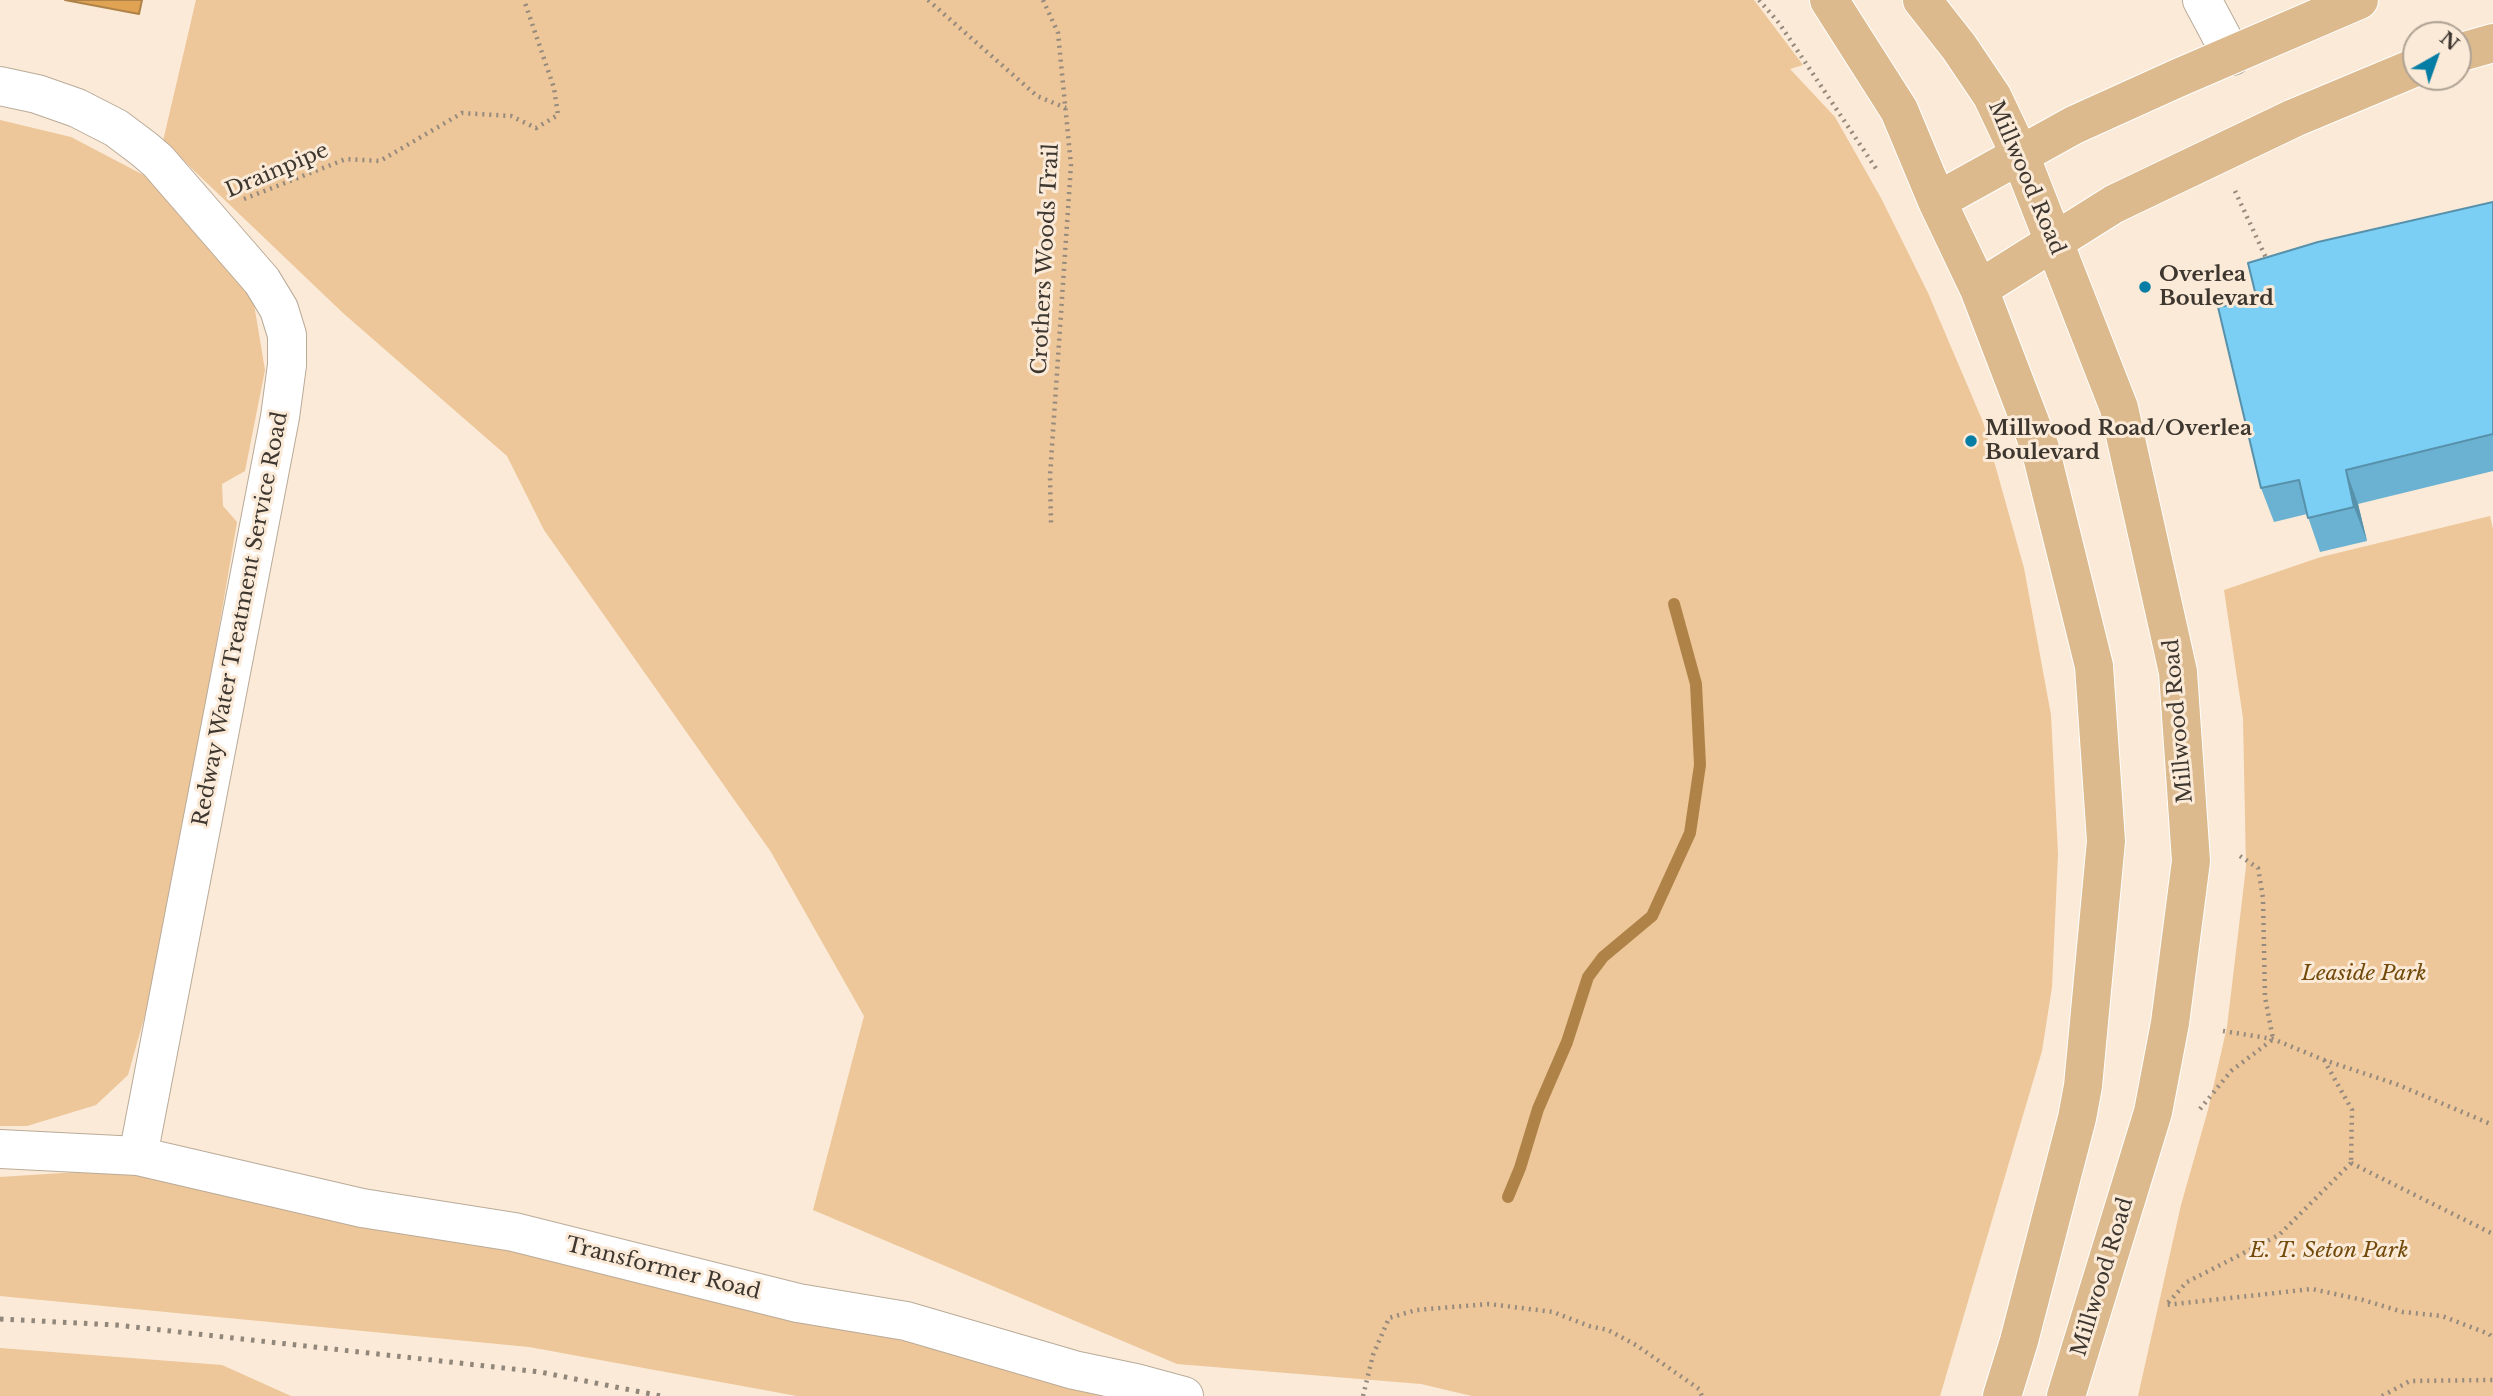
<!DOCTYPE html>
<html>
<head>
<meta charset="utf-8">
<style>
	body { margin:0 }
	#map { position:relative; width:2493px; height:1396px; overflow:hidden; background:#faead7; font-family:"Libre Baskerville",serif }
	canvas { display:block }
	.north { position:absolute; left:2402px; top:21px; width:70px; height:70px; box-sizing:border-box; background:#faead7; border:2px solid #afa294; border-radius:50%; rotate:40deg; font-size:19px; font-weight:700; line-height:28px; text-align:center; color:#3e3730 }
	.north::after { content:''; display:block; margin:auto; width:24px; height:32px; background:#067da5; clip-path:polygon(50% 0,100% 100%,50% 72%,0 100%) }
</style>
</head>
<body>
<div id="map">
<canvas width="2493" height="1396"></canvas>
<div class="north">N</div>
</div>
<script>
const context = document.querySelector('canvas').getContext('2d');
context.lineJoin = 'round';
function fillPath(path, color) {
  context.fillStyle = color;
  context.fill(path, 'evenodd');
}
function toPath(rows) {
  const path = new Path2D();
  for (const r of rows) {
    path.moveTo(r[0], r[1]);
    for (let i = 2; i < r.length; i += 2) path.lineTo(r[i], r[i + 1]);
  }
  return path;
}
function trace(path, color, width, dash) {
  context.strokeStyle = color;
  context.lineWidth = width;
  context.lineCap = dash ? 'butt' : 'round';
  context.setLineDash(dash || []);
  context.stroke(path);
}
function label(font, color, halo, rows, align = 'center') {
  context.font = font + ' "Libre Baskerville",serif';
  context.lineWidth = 6;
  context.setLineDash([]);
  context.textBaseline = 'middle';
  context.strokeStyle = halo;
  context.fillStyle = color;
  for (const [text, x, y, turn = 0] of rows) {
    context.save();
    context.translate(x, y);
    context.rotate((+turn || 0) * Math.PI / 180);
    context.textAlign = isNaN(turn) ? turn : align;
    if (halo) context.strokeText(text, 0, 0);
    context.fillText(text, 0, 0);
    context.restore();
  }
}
const green = toPath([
	[196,0,1754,0,1803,65,1790,69,1835,117,1881,198,1928,293,1983,422,2024,568,2051,715,2058,854,2052,987,2042,1051,1940,1396,1472,1396,1421,1384,1177,1364,813,1210,864,1016,771,852,544,530,507,456,343,313,163,141],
	[0,120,71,137,153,180,253,298,265,370,245,471,222,484,223,506,237,522,165,944,128,1075,96,1105,27,1126,0,1126],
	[2490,516,2493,529,2493,1396,2138,1396,2181,1205,2208,1110,2227,1027,2246,867,2243,718,2224,590,2321,557],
	[141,1168,532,1234,1105,1396,797,1396,529,1347,0,1296,0,1177],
	[0,1348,222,1365,291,1396,0,1396]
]);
const water = toPath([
	[65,0,142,0,139,14,65,0]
]);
const stream = toPath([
	[1508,1197,1520,1168,1538,1109,1567,1042,1588,977,1603,957,1652,916,1690,833,1700,765,1696,684,1674,604]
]);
const path = toPath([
	[928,0,1037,96,1066,108],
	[1043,0,1058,33,1071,165,1050,476,1051,523],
	[1759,0,1779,23,1877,170],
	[2235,191,2267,260],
	[244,199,346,159,380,161,462,113,511,116,536,128,558,115,554,88,524,0],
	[2240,856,2258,868,2263,898,2265,997,2273,1039],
	[2223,1031,2273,1039,2324,1060,2396,1084,2493,1125],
	[2324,1060,2352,1110,2351,1163],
	[2200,1109,2231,1071,2272,1040],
	[2351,1163,2279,1235,2187,1282,2166,1305,2312,1289,2363,1300,2403,1312,2442,1316,2489,1334,2493,1338],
	[2351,1163,2493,1234],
	[1363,1396,1373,1355,1389,1318,1416,1310,1489,1304,1553,1312,1589,1326,1608,1330,1636,1345,1699,1389,1702,1396],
	[2382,1396,2410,1381,2493,1380]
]);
const minor = toPath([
	[2202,0,2232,56],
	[0,86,37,94,77,108,116,128,144,149,158,161,262,281,279,309,287,335,287,365,280,417,138,1156],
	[0,1149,138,1156,362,1208,514,1232,798,1303,906,1321,1074,1370,1136,1383,1184,1396]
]);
const major = toPath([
	[1829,0,1899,110,1937,201,1979,289,2040,448,2094,666,2106,841,2083,1086,2077,1118,2019,1341,2002,1396],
	[1922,0,1959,47,1992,96,2020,155,2119,408,2178,672,2191,861,2170,1023,2153,1112,2066,1396],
	[2458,53,2493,43],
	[1937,201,2074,125,2178,78,2359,0],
	[1979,289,2114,204,2294,118,2416,67]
]);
const rail = toPath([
	[0,1319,116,1325,540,1372,661,1396]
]);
const wall = toPath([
	[2493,202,2493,471,2358,504,2367,541,2320,552,2307,514,2274,522,2261,488,2257,300]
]);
const shadedWall = toPath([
	[2346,470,2358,504,2367,541,2354,507]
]);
const building = toPath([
	[2493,202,2493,434,2346,470,2354,507,2308,518,2299,480,2261,488,2218,307,2257,300,2248,263,2318,242,2493,202]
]);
const markers = [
	[2145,287,7,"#067da5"],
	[1971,441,7,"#067da5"]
];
const streetNames = [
	["Drainpipe",277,171,-23],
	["Millwood Road",2026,178,67],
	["Crothers Woods Trail",1046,259,-87],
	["Redway Water Treatment Service Road",241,619,-79],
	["Millwood Road",2179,721,-95],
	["Transformer Road",663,1269,14],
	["Millwood Road",2103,1277,-73]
];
const poiNames = [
	["Overlea",2159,275],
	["Boulevard",2159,299],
	["Millwood Road/Overlea",1985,429],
	["Boulevard",1985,453]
];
const parkNames = [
	["Leaside Park",2364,974],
	["E. T. Seton Park",2329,1251]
];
fillPath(green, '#edc699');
fillPath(water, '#e0a353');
trace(water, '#af8348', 2);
trace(stream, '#af8348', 12);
trace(minor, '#baab99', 40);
trace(major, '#fff', 40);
trace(path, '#958a7d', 4.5, [2, 5]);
trace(minor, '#fff', 38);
trace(major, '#dcba8d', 38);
trace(rail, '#91867a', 5, [3.5, 7]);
fillPath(wall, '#6bb2d2');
fillPath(shadedWall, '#5791ab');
fillPath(building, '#7ccff4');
trace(building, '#5791ab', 2);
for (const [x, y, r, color] of markers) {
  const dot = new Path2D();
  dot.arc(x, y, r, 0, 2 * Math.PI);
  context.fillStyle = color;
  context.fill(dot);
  trace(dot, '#faead7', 2.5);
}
label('21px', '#3e3730', '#faead7', streetNames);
label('bold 21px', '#3e3730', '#faead7', poiNames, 'left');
label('italic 21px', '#724a0b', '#faead7', parkNames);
</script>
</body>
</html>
